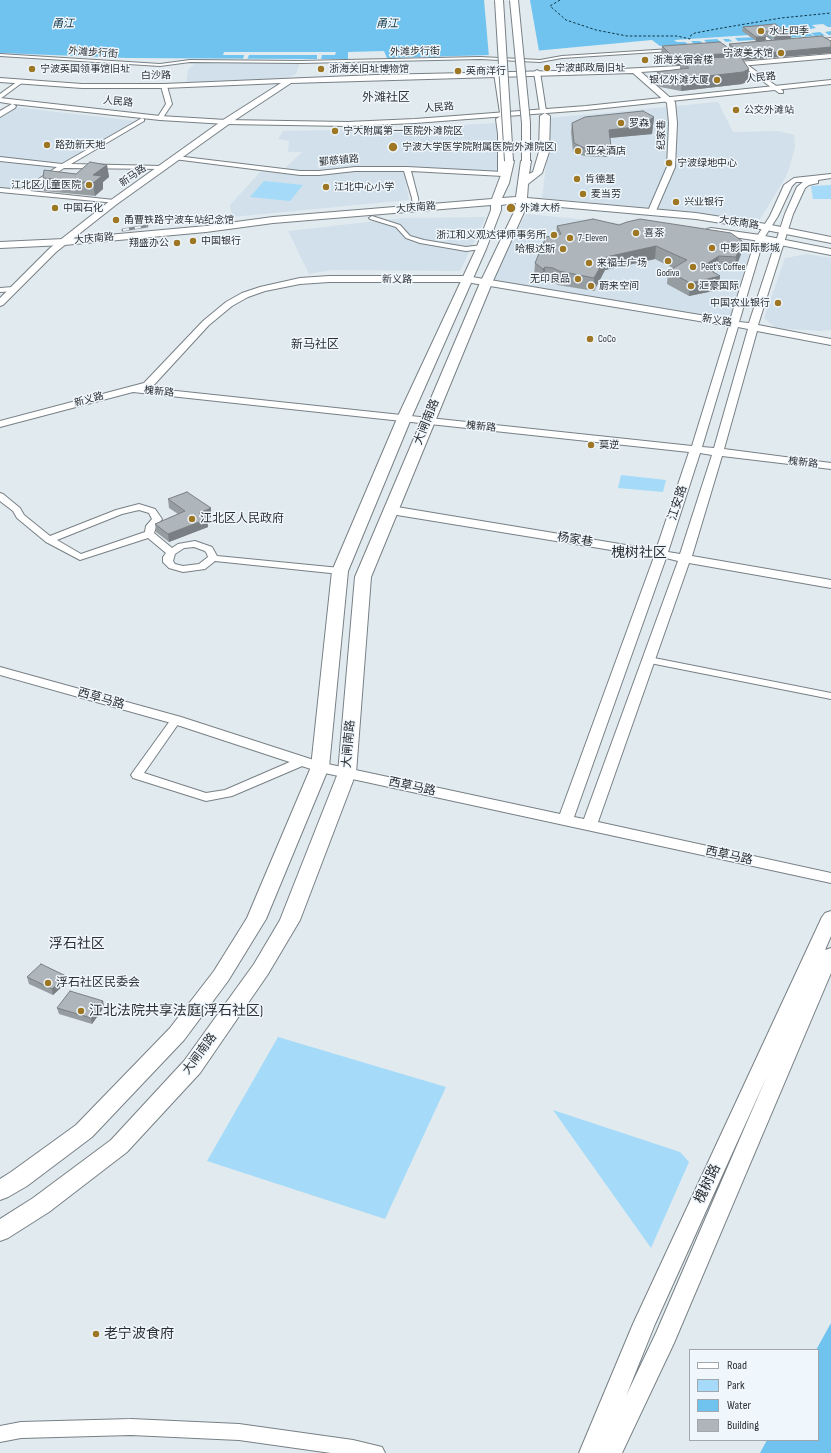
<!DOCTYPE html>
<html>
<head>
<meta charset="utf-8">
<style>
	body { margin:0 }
	#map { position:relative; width:831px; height:1453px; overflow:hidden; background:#e1eaef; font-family:"Sofia Sans Condensed",sans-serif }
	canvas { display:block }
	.legend { position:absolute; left:689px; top:1349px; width:130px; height:92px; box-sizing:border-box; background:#eff7fd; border:1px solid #a1a7ac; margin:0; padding:5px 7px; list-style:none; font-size:12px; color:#2d3032 }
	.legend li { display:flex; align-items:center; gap:8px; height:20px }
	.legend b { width:20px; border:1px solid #a1a7ac }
</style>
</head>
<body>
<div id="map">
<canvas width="831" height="1453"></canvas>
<ul class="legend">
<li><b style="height:5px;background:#fff"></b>Road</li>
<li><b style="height:11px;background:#a5dbf8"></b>Park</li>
<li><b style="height:11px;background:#6fc3ee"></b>Water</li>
<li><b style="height:11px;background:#aeb6bb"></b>Building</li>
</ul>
</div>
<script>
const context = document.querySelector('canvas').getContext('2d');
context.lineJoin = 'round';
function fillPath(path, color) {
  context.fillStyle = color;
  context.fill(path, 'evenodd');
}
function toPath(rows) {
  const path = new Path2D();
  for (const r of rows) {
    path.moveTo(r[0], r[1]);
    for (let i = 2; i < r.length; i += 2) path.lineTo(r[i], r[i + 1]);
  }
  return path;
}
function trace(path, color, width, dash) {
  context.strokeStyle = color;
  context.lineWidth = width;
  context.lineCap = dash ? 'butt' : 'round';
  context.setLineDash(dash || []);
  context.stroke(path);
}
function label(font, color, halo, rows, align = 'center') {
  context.font = font + ' "Sofia Sans Condensed","Noto Sans SC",sans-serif';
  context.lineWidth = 3;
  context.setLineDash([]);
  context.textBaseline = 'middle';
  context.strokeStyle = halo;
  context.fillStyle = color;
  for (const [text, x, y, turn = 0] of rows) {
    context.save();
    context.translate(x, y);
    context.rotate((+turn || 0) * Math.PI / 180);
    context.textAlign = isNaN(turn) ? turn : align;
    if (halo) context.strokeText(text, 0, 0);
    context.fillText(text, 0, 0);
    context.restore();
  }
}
const built = toPath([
	[196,62,300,63,296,74,287,78,186,83,188,70],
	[718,102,733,132,779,131,794,135,795,147,789,169,784,180,759,221,646,208,542,198,547,157,549,118],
	[14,107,136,121,51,170,23,190,0,189,0,118],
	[496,123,498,173,405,168,319,172,283,170,302,152,288,152,289,141,278,139,283,131,392,129],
	[261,171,318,175,346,171,404,171,409,200,232,217,230,205],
	[526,214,651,226,753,244,729,321,491,281],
	[486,217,460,271,331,270,309,274,288,231,403,218],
	[807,254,831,258,831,330,821,331,776,328,764,318,785,258]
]);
const green = toPath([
	[264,181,303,185,290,201,250,197],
	[831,185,831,199,813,199,811,186],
	[621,475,666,480,663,492,618,488],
	[278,1037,446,1087,385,1219,207,1161],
	[553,1110,680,1152,689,1162,651,1248]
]);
const water = toPath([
	[0,0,831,0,831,35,660,46,652,40,491,55,387,58,384,51,348,52,348,59,311,59,128,58,0,53],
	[831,1323,831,1453,760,1453,767,1440,818,1440,818,1350,816,1350]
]);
const pier = toPath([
	[484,0,530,0,539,51,489,57],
	[823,24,828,27,831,27,831,31,825,32,830,36,826,36,820,32,811,33,816,37,815,37,809,33,797,31,790,27,804,25,810,29,816,28,812,25],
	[780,33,774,35,766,36,771,40,764,40,759,37,735,38,738,41,733,42,729,39,723,39,726,42,722,43,717,39,704,40,708,44,704,44,700,41,691,41,695,45,689,45,685,42,677,42,674,40],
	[224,52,336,52,335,55,322,55,321,59,317,60,317,55,249,55,247,60,243,60,244,55,223,55]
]);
const ferry = toPath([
	[560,0,550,6,566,20,596,30,627,36,677,36,690,39,691,35,695,33,722,28,781,18,831,13]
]);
const pedestrian = toPath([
	[760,32,774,42,774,44,772,44,759,34,760,32],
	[831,38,831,40,816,41,814,40,831,38],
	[671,49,672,51,562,58,540,62,480,59,301,63,190,62,160,66,0,56,0,54,160,64,190,60,301,61,480,57,540,60,562,56,671,49]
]);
const minor = toPath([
	[741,63,745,63,783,91,783,93,779,93,741,65,741,63],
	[537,70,540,72,546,111,543,113,540,111,534,72,537,70],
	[497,71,500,73,506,113,503,115,500,113,494,73,497,71],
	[18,81,23,82,0,99,0,94,18,81],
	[164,84,167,86,172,104,162,119,160,120,157,118,166,104,161,86,164,84],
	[142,118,144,119,144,121,71,164,162,166,164,167,164,169,64,168,30,191,114,200,116,201,116,203,0,192,0,188,22,190,57,167,0,161,0,157,62,164,142,118],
	[176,156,300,171,319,171,355,167,407,167,503,172,506,174,503,176,411,171,418,198,419,208,416,210,413,208,412,198,404,171,355,171,319,175,300,175,174,159,174,157,176,156],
	[372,216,400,225,410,236,424,240,466,247,482,245,486,247,482,249,466,251,420,243,406,238,396,227,370,219,369,218,372,216],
	[13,287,17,289,16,291,0,292,0,288,13,287],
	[0,493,3,494,20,508,24,515,50,536,116,510,139,504,155,509,162,519,156,527,154,533,172,548,178,544,195,541,212,547,217,556,340,568,345,571,340,574,215,561,205,569,183,572,169,568,163,562,163,557,166,553,148,538,80,560,46,542,17,518,13,511,0,501,0,493],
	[139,510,149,513,152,519,146,526,145,532,81,554,57,540,122,514,139,510],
	[194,547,205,551,207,554,208,557,199,564,183,566,175,564,173,561,175,554,184,548,194,547],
	[649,657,831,693,831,699,645,662,644,660,645,658,649,657],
	[176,717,181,720,144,773,206,793,225,790,299,758,307,758,309,761,307,764,232,796,206,801,133,778,131,775,133,772,172,718,176,717],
	[131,1419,239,1424,353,1440,382,1447,385,1453,331,1453,239,1440,131,1435,21,1438,0,1442,0,1426,21,1422,131,1419]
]);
const tertiary = toPath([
	[831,54,831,58,728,67,724,65,728,63,831,54],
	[699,65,701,66,701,68,641,72,675,102,677,123,675,167,655,213,649,213,648,211,667,167,669,123,667,103,633,73,291,83,229,124,117,204,56,252,3,305,0,306,0,298,50,248,111,200,223,120,281,83,164,88,82,88,0,82,0,78,82,84,164,84,376,75,602,70,699,65],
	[831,174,831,178,818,180,818,183,809,185,805,188,793,214,758,325,831,339,831,345,757,331,724,449,831,463,831,469,722,456,692,556,831,580,831,588,689,563,598,822,831,873,831,883,320,772,171,723,0,675,0,667,181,717,323,763,560,814,654,557,391,514,387,512,385,510,387,508,391,506,656,550,689,452,133,392,0,427,0,421,144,383,203,321,226,302,242,293,260,287,300,278,329,276,466,276,730,320,756,238,770,216,784,185,794,178,831,174],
	[796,182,803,182,797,187,785,214,749,323,739,322,764,238,778,216,792,186,796,182],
	[329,282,466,282,729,326,692,446,148,388,152,387,209,325,232,306,248,297,265,291,300,284,329,282],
	[738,327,748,329,714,448,702,447,738,327],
	[700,453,712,455,680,554,668,552,700,453],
	[666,558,678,561,584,819,574,817,666,558]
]);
const secondary = toPath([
	[831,80,831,84,586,110,415,123,348,126,226,124,160,120,13,104,16,106,15,108,0,117,0,111,12,104,0,102,0,98,160,116,226,120,348,122,415,119,586,106,831,80],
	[831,911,831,936,825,950,831,948,831,973,674,1343,622,1453,579,1453,633,1324,822,917,825,913,831,911],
	[767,1076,656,1333,626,1396,655,1324,767,1076]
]);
const primary = toPath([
	[545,113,550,116,549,152,542,173,528,184,527,198,696,213,766,224,831,237,831,243,766,230,696,219,526,204,525,210,492,283,371,577,356,773,300,920,268,974,200,1073,127,1152,49,1212,8,1238,0,1241,0,1219,33,1198,111,1140,184,1061,254,964,280,920,338,773,355,577,480,283,515,210,516,203,501,205,501,210,486,249,413,414,348,571,329,767,266,919,228,981,184,1040,92,1137,27,1186,8,1197,0,1200,0,1179,11,1172,76,1125,170,1028,214,971,247,918,311,767,332,571,399,414,476,249,491,210,491,205,273,223,206,232,64,245,0,248,0,242,64,239,206,226,273,217,492,199,501,175,498,173,498,134,496,119,501,116,506,119,508,134,508,158,512,159,514,161,509,183,502,198,516,197,521,161,526,158,529,159,531,161,529,174,533,172,539,152,540,116,545,113],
	[711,228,760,235,831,249,831,255,760,241,707,233,706,231,707,229,711,228]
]);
const rail = toPath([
	[123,230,147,226]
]);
const primaryBridge = toPath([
	[499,0,509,161],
	[514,0,526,123,526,161]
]);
const wall = toPath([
	[775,24,791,39,831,41,831,53,743,60,749,69,748,81,742,84,681,91,660,87,656,84,657,72,680,69,680,65,673,65,661,54,662,46,729,48,729,44,756,41,742,31,743,27],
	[759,31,760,31,774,40,765,41],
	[654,117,652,134,610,138,611,155,605,157,584,156,573,152,571,132,572,123],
	[107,165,109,177,103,182,103,189,95,196,44,191,43,178,76,174],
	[619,225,741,254,735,270,717,269,713,272,720,276,718,290,689,296,667,284,668,271,673,268,655,259,605,270,594,291,558,285,553,282,545,281,542,282,534,277,535,263,556,235,557,226],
	[168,499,211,517,207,519,208,527,169,542,156,532,155,524,178,514,169,508],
	[27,977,67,982,53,995,29,984],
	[103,1001,104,1007,92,1024,59,1014,57,1008]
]);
const shadedWall = toPath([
	[791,35,791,39,774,40,775,37],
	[756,37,766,37,765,41,756,41],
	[831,47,831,53,743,60,744,55],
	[736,53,735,61,681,60,680,65,673,65,673,57],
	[749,69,748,81,742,84,681,91,682,79],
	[654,117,652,134,608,138,609,130,648,121],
	[611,147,611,155,605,157,605,148],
	[107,165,109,177,103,182,103,189,95,196,93,183,93,175],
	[742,241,741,254,735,270,736,257],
	[656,246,655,259,605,270,594,291,594,278,606,257],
	[719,256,717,269,702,279,703,266],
	[545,267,545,281,542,282,543,269],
	[720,276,718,290,689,296,690,283],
	[211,508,211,517,200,521,199,513],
	[207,519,208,527,169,542,168,534],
	[66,976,67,982,53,995,52,989],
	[103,1001,104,1007,92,1024,91,1018]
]);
const building = toPath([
	[775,24,791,35,775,37,760,27,758,30,766,37,756,37,743,27,775,24],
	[822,36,831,41,831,47,744,55,729,44,822,36],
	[720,42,736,53,673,57,662,46,720,42],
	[740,56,749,69,743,72,682,79,661,75,657,72,689,68,681,60,740,56],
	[643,111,654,117,648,121,653,125,609,130,611,147,605,148,584,148,574,143,572,123,585,117,643,111],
	[90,162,107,165,93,175,102,176,93,183,43,178,44,170,76,174,90,162],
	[593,219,619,225,627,222,640,219,731,233,742,241,736,257,719,256,703,266,720,276,690,283,668,271,687,260,656,246,606,257,594,278,559,271,553,268,545,267,543,269,535,263,546,237,561,234,557,226,593,219],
	[187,492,211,508,199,513,207,519,168,534,155,524,185,511,168,499,187,492],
	[41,964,66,976,52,989,27,977,41,964],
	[70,991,103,1001,91,1018,57,1008,70,991]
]);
const markers = [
	[761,31,4,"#9e7724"],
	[781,53,4,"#9e7724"],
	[645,60,4,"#9e7724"],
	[547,68,4,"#9e7724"],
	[32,69,4,"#9e7724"],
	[321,69,4,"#9e7724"],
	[458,71,4,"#9e7724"],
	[717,80,4,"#9e7724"],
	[736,110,4,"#9e7724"],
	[621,123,4,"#9e7724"],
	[335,131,4,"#9e7724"],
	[47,145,4,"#9e7724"],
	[393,147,5,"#9e7724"],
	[578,151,4,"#9e7724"],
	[669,163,4,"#9e7724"],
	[577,179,4,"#9e7724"],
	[89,185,4,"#9e7724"],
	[326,187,4,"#9e7724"],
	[583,194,4,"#9e7724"],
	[676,202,4,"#9e7724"],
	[55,208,4,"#9e7724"],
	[511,208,5,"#9e7724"],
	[116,220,4,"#9e7724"],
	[636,233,4,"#9e7724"],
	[554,235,4,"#9e7724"],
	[570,238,4,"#9e7724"],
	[193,241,4,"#9e7724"],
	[177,243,4,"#9e7724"],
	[712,248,4,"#9e7724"],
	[563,249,4,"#9e7724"],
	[668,261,4,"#9e7724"],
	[589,263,4,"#9e7724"],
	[693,267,4,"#9e7724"],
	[578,279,4,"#9e7724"],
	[591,286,4,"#9e7724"],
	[691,286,4,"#9e7724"],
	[778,303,4,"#9e7724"],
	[590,339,4,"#9e7724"],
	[591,445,4,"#9e7724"],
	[192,519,4,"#9e7724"],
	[48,983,4,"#9e7724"],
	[81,1011,4,"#9e7724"],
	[96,1334,4,"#9e7724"]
];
const farPoinames = [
	["水上四季",769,31],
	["宁波美术馆",773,53,"right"],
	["浙海关宿舍楼",653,60],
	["宁波邮政局旧址",555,68],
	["宁波英国领事馆旧址",40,69],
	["浙海关旧址博物馆",329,69],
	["英商洋行",466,71],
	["银亿外滩大厦",709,80,"right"],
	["公交外滩站",744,110],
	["罗森",629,123],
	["宁大附属第一医院外滩院区",343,131],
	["路劲新天地",55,145],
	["宁波大学医学院附属医院(外滩院区)",402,147],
	["亚朵酒店",586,151],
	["宁波绿地中心",677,163],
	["肯德基",585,179],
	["江北区儿童医院",81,185,"right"],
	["江北中心小学",334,187],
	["麦当劳",591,194],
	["兴业银行",684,202],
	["中国石化",63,208],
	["外滩大桥",520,208],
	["甬曹铁路宁波车站纪念馆",124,220],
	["喜茶",644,233],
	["浙江和义观达律师事务所",546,235,"right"],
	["7-Eleven",578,238],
	["中国银行",201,241],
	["翔盛办公",169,243,"right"],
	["中影国际影城",720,248],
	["哈根达斯",555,249,"right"],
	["来福士广场",597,263],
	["Peet's Coffee",701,267],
	["Godiva",668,273,"center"],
	["无印良品",570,279,"right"],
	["蔚来空间",599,286],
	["汇豪国际",699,286],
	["中国农业银行",770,303,"right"],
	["CoCo",598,339],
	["莫逆",599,445]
];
const farStreetnames = [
	["外滩步行街",415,52,-1],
	["外滩步行街",93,53,4],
	["白沙路",156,76,-1],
	["人民路",761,78,-6],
	["人民路",118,102,6],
	["人民路",439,108,-5],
	["纪家巷",662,135,-89],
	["鄞慈镇路",339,161,-5],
	["新马路",133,176,-35],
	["大庆南路",416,208,-5],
	["大庆南路",739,223,9],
	["大庆南路",94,239,-5],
	["新义路",397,280,1],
	["新义路",717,321,9],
	["槐新路",159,392,6],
	["新义路",89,400,-15],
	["槐新路",481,427,6],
	["槐新路",803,463,7]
];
const farWaternames = [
	["甬江",63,24],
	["甬江",387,24]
];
const farQuarternames = [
	["外滩社区",386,98],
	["新马社区",315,345]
];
const streetNames = [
	["大闸南路",427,422,-68],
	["江安路",678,503,-72],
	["杨家巷",575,540,9],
	["西草马路",101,699,16],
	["大闸南路",349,744,-85],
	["西草马路",412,787,12],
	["西草马路",729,856,12],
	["大闸南路",200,1054,-53]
];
const poiNames = [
	["江北区人民政府",200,519],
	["浮石社区民委会",56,983]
];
const quarterNames = [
	["槐树社区",639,553],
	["浮石社区",77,944]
];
const nearPoinames = [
	["江北法院共享法庭(浮石社区)",89,1011],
	["老宁波食府",104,1334]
];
const nearStreetnames = [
	["槐树路",708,1184,-65]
];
fillPath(built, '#d1e0ea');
fillPath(green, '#a5dbf8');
fillPath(water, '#6fc3ee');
fillPath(pier, '#e1eaef');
trace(ferry, '#103648', 1, [2.5, 2]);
trace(pedestrian, '#788085', 2);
trace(minor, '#788085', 2);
trace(tertiary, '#788085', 2);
trace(secondary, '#788085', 2);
trace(primary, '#788085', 2);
fillPath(pedestrian, '#fff');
fillPath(minor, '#fff');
fillPath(tertiary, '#fff');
fillPath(secondary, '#fff');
fillPath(primary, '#fff');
trace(rail, '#868c90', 3);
trace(rail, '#eff7fd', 2, [6]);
trace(primaryBridge, '#788085', 10, []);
trace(primaryBridge, '#fff', 8);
fillPath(wall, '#969da1');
fillPath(shadedWall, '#7a7f83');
fillPath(building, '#aeb6bb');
trace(building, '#7a7f83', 1);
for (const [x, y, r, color] of markers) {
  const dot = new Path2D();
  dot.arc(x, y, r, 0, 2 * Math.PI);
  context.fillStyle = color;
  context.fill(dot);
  trace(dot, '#eff7fd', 1.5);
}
label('10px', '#2d3032', '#eff7fd', farPoinames, 'left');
label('10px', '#2d3032', '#eff7fd', farStreetnames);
label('italic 11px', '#103648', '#eff7fd', farWaternames);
label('12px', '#2d3032', '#eff7fd', farQuarternames);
label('12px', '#2d3032', '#eff7fd', streetNames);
label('12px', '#2d3032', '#eff7fd', poiNames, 'left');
label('14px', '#2d3032', '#eff7fd', quarterNames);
label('14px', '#2d3032', '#eff7fd', nearPoinames, 'left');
label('14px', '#2d3032', '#eff7fd', nearStreetnames);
</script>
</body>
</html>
